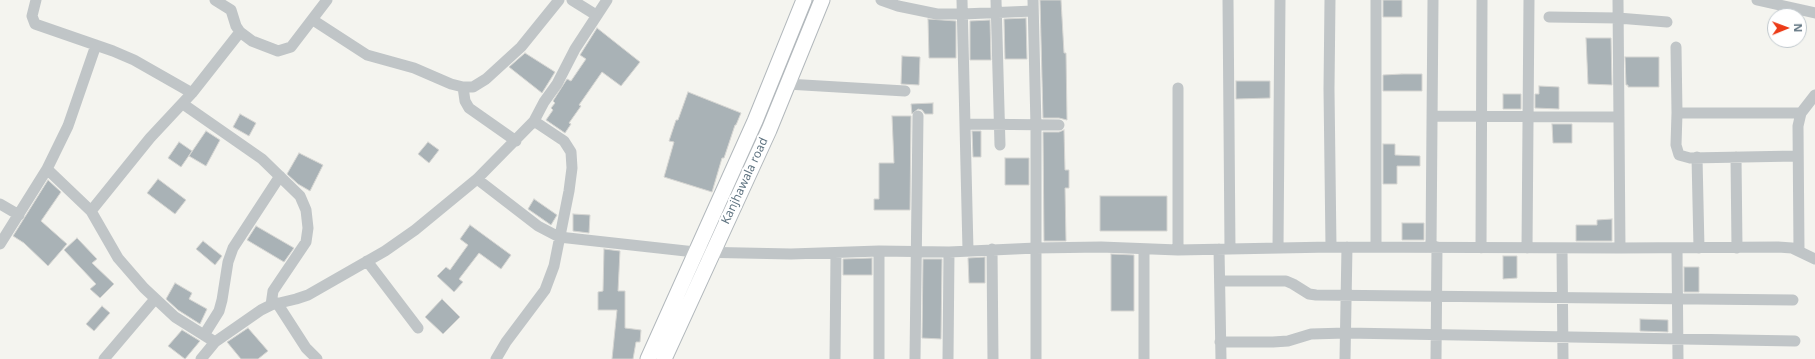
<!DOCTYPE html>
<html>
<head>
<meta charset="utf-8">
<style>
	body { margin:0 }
	#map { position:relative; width:1815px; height:359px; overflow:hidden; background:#f4f4ef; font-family:"Noto Sans",sans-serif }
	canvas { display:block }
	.north { position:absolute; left:1767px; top:8px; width:40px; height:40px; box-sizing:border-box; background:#fff; border:1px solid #c0c8cd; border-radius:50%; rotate:89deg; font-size:11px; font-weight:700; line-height:16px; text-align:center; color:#617582 }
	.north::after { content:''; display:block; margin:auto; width:14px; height:18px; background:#ec3b17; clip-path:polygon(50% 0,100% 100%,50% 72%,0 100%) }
</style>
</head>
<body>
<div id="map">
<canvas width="1815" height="359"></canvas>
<div class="north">N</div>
</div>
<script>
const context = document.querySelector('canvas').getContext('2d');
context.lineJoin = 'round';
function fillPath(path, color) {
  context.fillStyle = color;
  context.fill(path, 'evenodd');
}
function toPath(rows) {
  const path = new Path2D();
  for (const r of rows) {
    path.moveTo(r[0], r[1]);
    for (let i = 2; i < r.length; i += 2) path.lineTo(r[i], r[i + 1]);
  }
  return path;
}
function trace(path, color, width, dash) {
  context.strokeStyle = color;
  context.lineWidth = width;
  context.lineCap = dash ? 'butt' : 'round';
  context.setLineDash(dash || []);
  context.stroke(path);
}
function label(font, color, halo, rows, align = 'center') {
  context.font = font + ' "Noto Sans",sans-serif';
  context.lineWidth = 4;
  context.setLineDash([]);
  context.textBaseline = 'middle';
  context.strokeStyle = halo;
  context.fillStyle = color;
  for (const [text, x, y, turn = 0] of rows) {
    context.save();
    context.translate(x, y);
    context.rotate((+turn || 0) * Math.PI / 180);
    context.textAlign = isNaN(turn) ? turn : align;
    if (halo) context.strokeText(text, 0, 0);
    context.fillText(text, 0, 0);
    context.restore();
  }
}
const building = toPath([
	[1040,0,1061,0,1064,53,1066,53,1067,120,1059,118,1043,118,1040,0],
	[1383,0,1402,0,1402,17,1383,17,1383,0],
	[1026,18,1027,59,1005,59,1004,19,1026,18],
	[928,19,956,21,956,58,929,58,928,19],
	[990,20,991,60,970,60,970,21,990,20],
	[597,28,640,62,621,86,602,72,579,105,581,106,569,123,571,124,565,133,546,120,553,110,551,108,555,103,553,101,567,79,571,81,586,59,580,55,597,28],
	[1586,38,1611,38,1612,85,1588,84,1586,38],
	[525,53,555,72,542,93,509,67,525,53],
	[902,56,920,57,919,85,901,84,902,56],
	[1625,57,1659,57,1659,87,1628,87,1628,85,1626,85,1625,57],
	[1402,74,1422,74,1422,91,1383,91,1383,75,1402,74],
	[1236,81,1270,81,1270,98,1236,99,1236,81],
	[1539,86,1559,87,1559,109,1535,108,1535,94,1539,94,1539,86],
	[688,92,741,113,736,125,735,125,724,158,722,158,712,192,664,177,674,142,669,141,676,120,678,120,688,92],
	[1503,94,1521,94,1521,109,1503,109,1503,94],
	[933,103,933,114,925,114,922,110,918,109,912,114,911,104,933,103],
	[240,114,256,123,249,136,233,127,240,114],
	[892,116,911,116,910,210,874,210,874,199,879,199,879,163,894,163,892,116],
	[1552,124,1572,124,1572,143,1553,143,1552,124],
	[1064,130,1065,170,1069,170,1069,188,1065,188,1066,241,1044,241,1043,132,1059,132,1064,130],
	[206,131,220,140,206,166,189,156,206,131],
	[972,131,981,131,981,157,973,157,972,131],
	[179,142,192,151,181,167,168,158,179,142],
	[428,142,439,150,429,163,418,154,428,142],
	[1383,144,1395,144,1395,155,1420,156,1420,166,1397,166,1397,184,1383,184,1383,144],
	[299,153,323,165,310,191,298,184,287,174,299,153],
	[1005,158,1029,158,1029,185,1005,185,1005,158],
	[158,179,186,200,175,214,147,193,158,179],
	[48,180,61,192,41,221,67,244,48,266,24,243,13,236,48,180],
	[1100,196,1167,196,1167,231,1100,231,1100,196],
	[534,199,557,215,551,225,528,209,534,199],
	[573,214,590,215,589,233,573,231,573,214],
	[1612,219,1612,241,1576,241,1576,225,1597,225,1597,220,1612,219],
	[1402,223,1424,223,1424,240,1402,240,1402,223],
	[470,225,511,255,501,269,479,253,459,279,463,282,454,292,437,276,446,267,450,270,468,245,460,239,470,225],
	[256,226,294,248,284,262,247,240,256,226],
	[77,238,97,259,92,263,114,284,100,298,90,289,96,284,64,250,77,238],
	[203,241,222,256,215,265,196,249,203,241],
	[604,249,620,251,618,291,625,291,625,328,641,330,640,342,636,342,633,359,612,359,617,310,598,310,598,292,603,291,604,249],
	[1111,254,1134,255,1134,311,1111,311,1111,254],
	[1503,256,1517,256,1517,278,1503,279,1503,256],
	[985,257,985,283,969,283,968,258,985,257],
	[872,258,872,275,843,275,843,259,872,258],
	[923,259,942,259,941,339,922,338,923,259],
	[1684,267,1699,267,1699,292,1684,292,1684,267],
	[175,283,192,293,189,299,207,309,200,324,178,310,166,299,175,283],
	[442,299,460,317,443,334,425,317,442,299],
	[102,306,110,313,94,331,86,324,102,306],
	[1640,319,1668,320,1668,332,1640,331,1640,319],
	[248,328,268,351,258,359,241,359,227,342,248,328],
	[182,330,200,341,185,359,168,346,182,330]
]);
const minor = toPath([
	[36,0,32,16,35,24,113,51,134,60,192,93],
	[215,0,231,10,236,26,240,32,252,41,278,51,291,47,327,0],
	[572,0,596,15],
	[881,0,898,6,937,14,963,14,1033,11],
	[962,0,968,250],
	[996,0,1000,145],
	[1033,0,1036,127,1036,359],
	[1228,0,1230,249],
	[1330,0,1329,89,1331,247],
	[1618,0,1620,248],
	[1757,0,1815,13],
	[1549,17,1618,18,1667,22],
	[313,20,367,55,414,68,451,84,463,87,473,87,486,79,521,47,559,0],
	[1676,47,1677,113,1676,145,1679,155,1690,158,1797,156],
	[787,84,905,91],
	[463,87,465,101,469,108,516,141],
	[1178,88,1178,250],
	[183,104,262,159,300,196,306,210,308,228,306,242,273,291,271,305],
	[1677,113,1801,113],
	[1432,116,1619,117],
	[965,124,1059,125],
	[1697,157,1699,248],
	[1736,157,1737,248],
	[47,169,91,211,118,258,144,288,175,317,215,342],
	[477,179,538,226,559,237,695,252,791,254,879,251,949,252,1036,248,1101,247,1178,250,1331,247,1620,248,1778,247,1792,248,1815,259],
	[0,204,19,215],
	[91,211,150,138,192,93,240,32],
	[0,244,47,169,68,126,96,45],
	[1376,247,1376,0],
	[1431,247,1433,0],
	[1278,248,1280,0],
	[1481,248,1482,0],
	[1527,248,1529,0],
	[1562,248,1563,359],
	[1677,248,1678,359],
	[992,249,993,359],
	[1144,249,1144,359],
	[1219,249,1221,359],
	[1799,250,1798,126,1801,113,1815,95],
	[879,251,879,359],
	[367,261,418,328],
	[1220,281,1286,281,1293,284,1309,294,1316,295,1793,300],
	[277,303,306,348,317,359],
	[204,335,219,311,222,300,228,262,233,248,280,176],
	[1220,342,1273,342,1288,341,1311,334,1346,333,1795,341],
	[104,359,155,299],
	[201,359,215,342,261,310,271,305,296,299,308,295,385,251,415,230,477,179,534,121,544,102,557,84,575,49,607,0],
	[496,359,506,342,545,290,554,266,569,191,572,168,571,152,564,141,534,121],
	[835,359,836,253],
	[915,359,918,116],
	[948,359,949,252],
	[1345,359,1347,247],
	[1436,359,1437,247]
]);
const secondary = toPath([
	[648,359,755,121,804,0],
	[664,359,769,130,822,0]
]);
const streetNames = [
	["Kanjhawala road",745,181,-65]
];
fillPath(building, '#a9b2b6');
trace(building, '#d5d5d2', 1);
trace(secondary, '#b2b8bc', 17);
trace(minor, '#c0c5c7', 11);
trace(secondary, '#fff', 15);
label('12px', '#617582', '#fff', streetNames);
</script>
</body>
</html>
